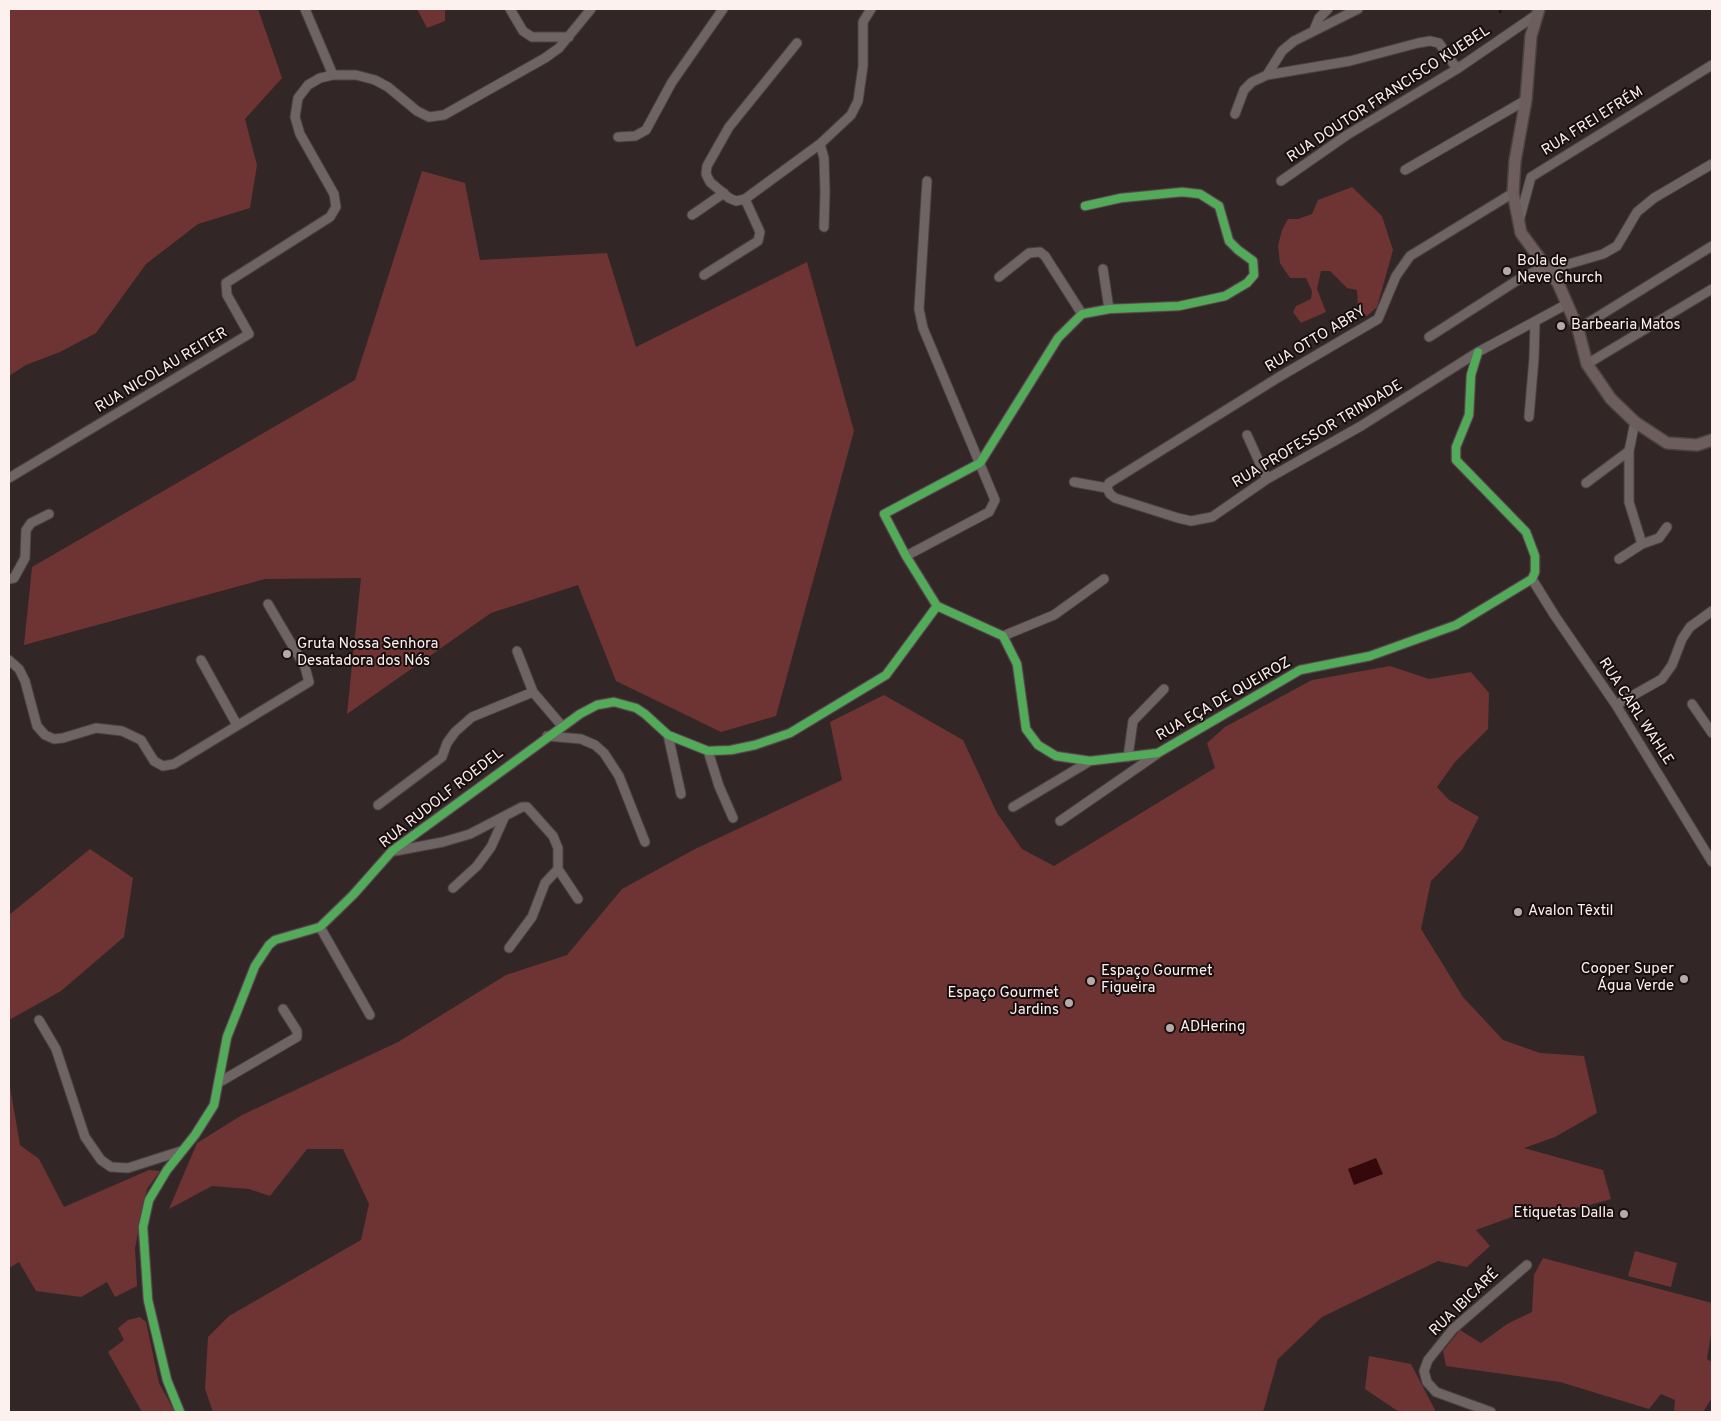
<!DOCTYPE html>
<html>
<head>
<meta charset="utf-8">
<style>
	body { margin:0 }
	#map { position:relative; width:1721px; height:1421px; overflow:hidden; background:#322726; font-family:Overpass,sans-serif }
	canvas { display:block }
	.frame { position:absolute; inset:0; border:10px solid #fdf1f0; pointer-events:none }
</style>
</head>
<body>
<div id="map">
<canvas width="1721" height="1421"></canvas>
<div class="frame"></div>
</div>
<script>
const context = document.querySelector('canvas').getContext('2d');
context.lineJoin = 'round';
function fillPath(path, color) {
  context.fillStyle = color;
  context.fill(path, 'evenodd');
}
function toPath(rows) {
  const path = new Path2D();
  for (const r of rows) {
    path.moveTo(r[0], r[1]);
    for (let i = 2; i < r.length; i += 2) path.lineTo(r[i], r[i + 1]);
  }
  return path;
}
function trace(path, color, width, dash) {
  context.strokeStyle = color;
  context.lineWidth = width;
  context.lineCap = dash ? 'butt' : 'round';
  context.setLineDash(dash || []);
  context.stroke(path);
}
function label(font, color, halo, rows, align = 'center') {
  context.font = font + ' Overpass,sans-serif';
  context.lineWidth = 4;
  context.setLineDash([]);
  context.textBaseline = 'middle';
  context.strokeStyle = halo;
  context.fillStyle = color;
  for (const [text, x, y, turn = 0] of rows) {
    context.save();
    context.translate(x, y);
    context.rotate((+turn || 0) * Math.PI / 180);
    context.textAlign = isNaN(turn) ? turn : align;
    if (halo) context.strokeText(text, 0, 0);
    context.fillText(text, 0, 0);
    context.restore();
  }
}
const green = toPath([
	[9,9,258,9,282,78,245,119,257,165,250,208,198,224,146,264,96,333,60,352,26,365,9,376],
	[417,9,445,9,445,21,427,28],
	[422,171,465,183,480,260,607,253,636,347,807,262,854,431,776,716,721,732,616,681,578,585,491,613,347,714,361,578,265,579,24,645,32,567,355,380],
	[1352,187,1382,216,1393,250,1377,307,1367,316,1358,311,1357,290,1347,288,1330,271,1321,271,1317,289,1326,312,1301,323,1293,312,1296,306,1311,299,1312,291,1306,278,1290,278,1280,263,1278,246,1282,230,1288,219,1298,219,1312,214,1318,200],
	[1390,666,1429,679,1471,672,1489,693,1488,729,1455,762,1437,787,1449,800,1479,817,1462,850,1431,881,1421,929,1463,997,1503,1040,1540,1053,1584,1056,1597,1113,1555,1137,1524,1148,1603,1170,1611,1199,1583,1207,1531,1210,1476,1230,1490,1246,1467,1267,1438,1261,1322,1317,1278,1359,1263,1412,213,1412,205,1389,208,1337,229,1316,361,1240,369,1204,343,1149,307,1149,270,1196,249,1189,212,1186,169,1209,197,1143,242,1115,398,1042,506,975,567,955,622,889,695,849,842,780,830,722,884,695,963,740,997,813,1022,849,1054,866,1215,768,1207,743,1225,727,1312,680],
	[90,849,133,878,124,937,61,991,9,1020,9,915],
	[9,1081,20,1145,39,1159,64,1207,149,1170,160,1171,147,1189,135,1248,137,1286,115,1297,107,1282,81,1297,36,1291,19,1262,9,1268],
	[1635,1251,1677,1263,1671,1287,1628,1276],
	[1543,1258,1712,1303,1712,1329,1707,1359,1712,1362,1712,1398,1703,1412,1674,1412,1675,1400,1661,1394,1649,1409,1560,1382,1446,1366,1443,1351,1460,1330,1481,1343,1507,1324,1532,1312,1534,1275],
	[140,1317,146,1322,159,1383,175,1412,142,1412,108,1352,124,1340,118,1328,128,1320],
	[1369,1356,1411,1364,1436,1412,1399,1412,1365,1389]
]);
const water = toPath([
	[1376,1158,1383,1174,1354,1185,1348,1169]
]);
const stream = toPath([
	[1500,12,1501,9]
]);
const minor = toPath([
	[305,9,333,75],
	[510,9,523,31,532,37,569,37],
	[1314,30,1319,18,1328,9],
	[797,43,729,127,707,166,706,174,710,182,729,198,736,201,745,199,820,144,851,115,858,101,863,66,863,22,871,9],
	[1267,75,1282,51,1294,41,1358,9],
	[1235,114,1244,90,1252,82,1267,75,1350,61,1418,43,1430,41,1439,43,1457,69],
	[618,137,635,136,646,130,672,82,723,9],
	[820,144,824,158,825,191,824,227],
	[1405,170,1526,100],
	[1281,181,1347,135,1457,69,1536,15],
	[1085,206,1121,198,1182,192,1200,194,1219,206,1229,241,1238,250,1253,261,1254,275,1247,283,1225,296,1179,306,1109,309,1082,314,1058,338,980,463,884,514,906,556,937,606,1003,636,1017,664,1026,729,1038,745,1056,756,1090,761,1158,753,1300,670,1370,656,1456,625,1532,579,1535,572,1535,556,1526,532,1456,460,1456,447,1469,415,1471,375,1478,352],
	[692,215,724,193],
	[1519,221,1531,177,1712,65],
	[1103,269,1109,309],
	[704,275,758,241,760,232,745,199],
	[999,277,1029,253,1040,252,1045,256,1082,314],
	[1578,329,1712,246],
	[1429,337,1524,276,1539,270,1562,266,1603,254,1617,246,1637,212,1654,198,1712,164],
	[1587,364,1712,289],
	[1529,417,1534,358,1535,322],
	[1247,435,1267,479],
	[9,478,249,334,227,295,226,283,330,217,336,207,334,194,300,134,295,117,298,98,308,85,320,78,333,75,356,75,375,80,388,87,417,111,429,117,444,115,545,58,559,48,591,9],
	[1074,482,1107,488,1110,494,1115,498,1178,518,1191,521,1212,517,1267,479,1361,426,1478,352,1567,304],
	[1586,483,1629,451],
	[1107,488,1109,483,1279,377,1378,319,1396,276,1410,256,1513,193],
	[1642,544,1659,538,1667,527],
	[906,556,989,512,995,500,923,328,919,309,927,181],
	[1619,559,1642,544,1629,502,1629,451,1635,422],
	[9,579,14,578,25,558,26,530,31,523,49,514],
	[1532,579,1555,616,1616,705,1712,862],
	[1003,636,1054,615,1104,579],
	[517,651,533,692,562,726],
	[9,660,19,669,25,681,37,726,45,735,54,739,63,738,96,728,122,731,141,740,154,761,163,766,174,764,309,682,305,667,268,604],
	[201,660,237,725],
	[1692,704,1712,733],
	[1616,705,1662,679,1672,665,1682,639,1690,627,1712,611],
	[668,735,681,794],
	[547,736,581,739,595,745,604,753,619,776,645,842],
	[708,751,719,786,733,818],
	[1128,757,1133,721,1164,689],
	[378,805,442,757,447,743,455,732,472,717,533,692],
	[1013,807,1090,761],
	[1060,821,1157,754],
	[395,851,443,842,470,834,522,807,527,807,553,836,558,848,558,869,578,899],
	[453,888,477,866,491,847,505,816],
	[320,927,370,1015],
	[509,948,532,917,545,883,558,869],
	[39,1020,56,1049,85,1137,101,1160,111,1167,128,1168,181,1151],
	[218,1083,297,1037,297,1031,283,1009],
	[180,1412,167,1380,148,1300,143,1227,149,1200,167,1170,195,1135,214,1105,227,1037,255,966,269,945,275,940,320,927,353,895,392,851,580,714,597,705,614,702,636,708,645,714,668,735,708,751,731,750,755,745,790,733,886,675,937,606],
	[1491,1412,1436,1392,1427,1382,1424,1371,1428,1360,1453,1329,1527,1265]
]);
const major = toPath([
	[1539,9,1531,36,1526,100,1515,161,1513,193,1521,233,1558,283,1578,329,1587,364,1611,399,1635,422,1667,443,1697,445,1712,440]
]);
const cycleway = toPath([
	[1085,206,1121,198,1182,192,1200,194,1219,206,1229,241,1238,250,1253,261,1254,275,1247,283,1225,296,1179,306,1109,309,1082,314,1058,338,980,463,884,514,906,556,937,606,1003,636,1017,664,1026,729,1038,745,1056,756,1090,761,1158,753,1300,670,1370,656,1456,625,1532,579,1535,572,1535,556,1526,532,1456,460,1456,447,1469,415,1471,375,1478,352],
	[180,1412,167,1380,148,1300,143,1227,149,1200,167,1170,195,1135,214,1105,227,1037,255,966,269,945,275,940,320,927,353,895,392,851,580,714,597,705,614,702,636,708,645,714,668,735,708,751,731,750,755,745,790,733,886,675,937,606]
]);
const markers = [
	[1507,271,5,"#b6aaa9"],
	[1561,326,5,"#b6aaa9"],
	[287,654,5,"#b6aaa9"],
	[1518,912,5,"#b6aaa9"],
	[1684,979,5,"#b6aaa9"],
	[1091,981,5,"#b6aaa9"],
	[1069,1003,5,"#b6aaa9"],
	[1170,1028,5,"#b6aaa9"],
	[1624,1214,5,"#b6aaa9"]
];
const streetNames = [
	["RUA DOUTOR FRANCISCO KUEBEL",1389,95,-33],
	["RUA FREI EFRÉM",1593,122,-32],
	["RUA OTTO ABRY",1316,340,-31],
	["RUA NICOLAU REITER",162,371,-31],
	["RUA PROFESSOR TRINDADE",1318,435,-31],
	["RUA EÇA DE QUEIROZ",1224,700,-30],
	["RUA CARL WAHLE",1635,712,57],
	["RUA RUDOLF ROEDEL",442,799,-38],
	["RUA IBICARÉ",1465,1303,-44]
];
const poiNames = [
	["Bola de",1517,262],
	["Neve Church",1517,279],
	["Barbearia Matos",1571,326],
	["Gruta Nossa Senhora",297,645],
	["Desatadora dos Nós",297,662],
	["Avalon Têxtil",1528,912],
	["Cooper Super",1674,970,"right"],
	["Água Verde",1674,987,"right"],
	["Espaço Gourmet",1101,972],
	["Figueira",1101,989],
	["Espaço Gourmet",1059,994,"right"],
	["Jardins",1059,1011,"right"],
	["ADHering",1180,1028],
	["Etiquetas Dalla",1614,1214,"right"]
];
fillPath(green, '#6e3433');
fillPath(water, '#35080b');
trace(stream, '#35080b', 2.5);
trace(minor, '#4b4241', 11);
trace(major, '#4b4241', 14);
trace(minor, '#6e6464', 9);
trace(major, '#6d5e5d', 11);
trace(cycleway, '#51ab58', 8);
for (const [x, y, r, color] of markers) {
  const dot = new Path2D();
  dot.arc(x, y, r, 0, 2 * Math.PI);
  context.fillStyle = color;
  context.fill(dot);
  trace(dot, '#180e0e', 2);
}
label('15px', '#fdf1f0', '#180e0e', streetNames);
label('15px', '#fdf1f0', '#180e0e', poiNames, 'left');
</script>
</body>
</html>
